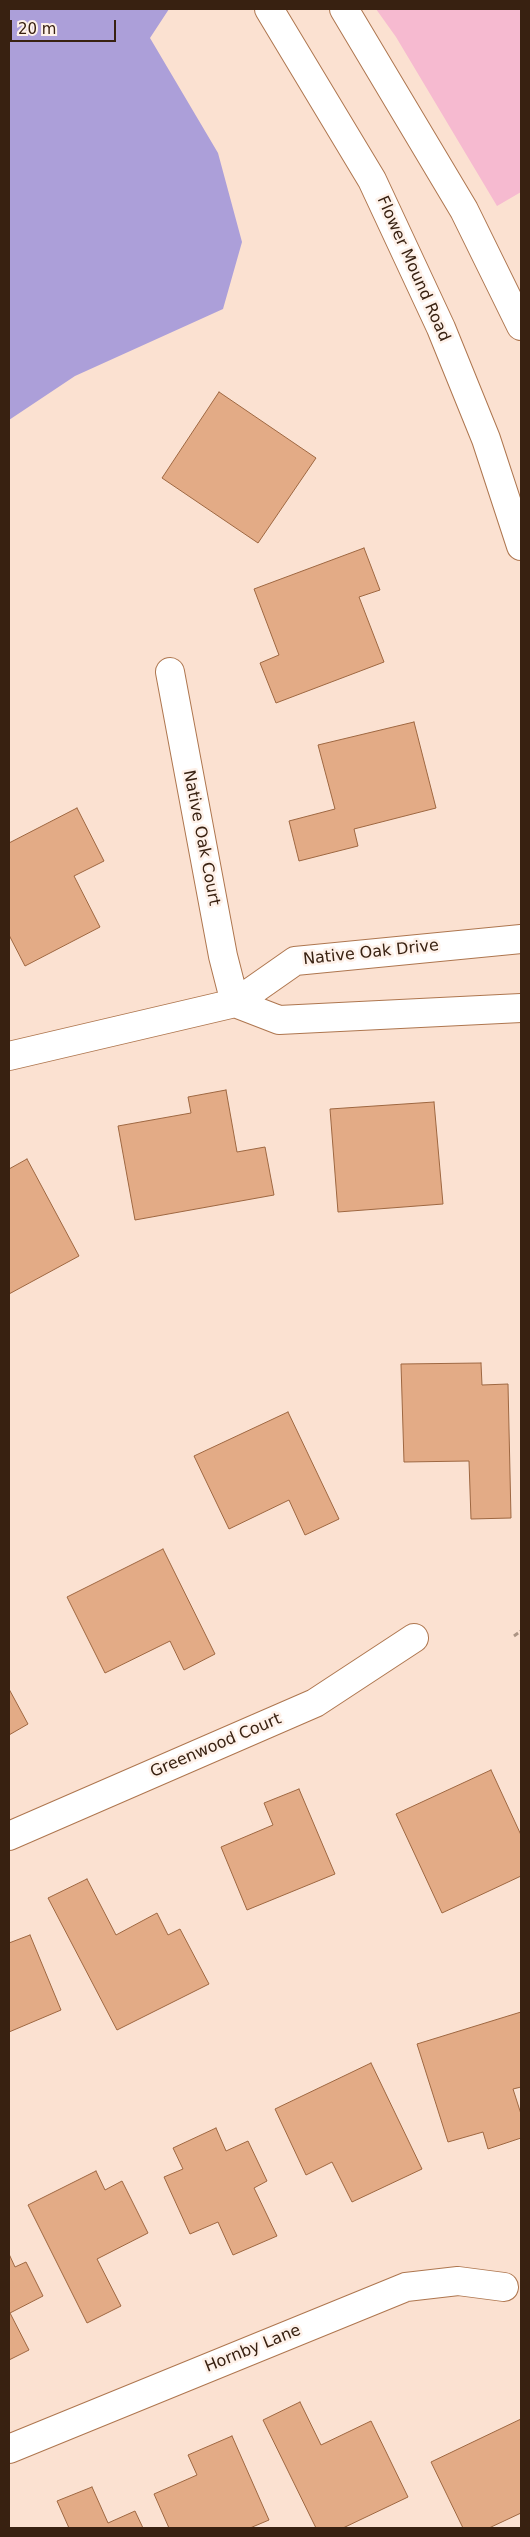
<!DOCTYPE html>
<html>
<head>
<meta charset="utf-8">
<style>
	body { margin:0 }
	#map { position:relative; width:530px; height:2537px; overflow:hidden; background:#fbe1d1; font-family:"DejaVu Sans",sans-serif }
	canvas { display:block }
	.frame { position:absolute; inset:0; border:10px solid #382111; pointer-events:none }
	.scale { position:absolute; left:10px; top:20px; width:106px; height:22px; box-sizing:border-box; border:2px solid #382111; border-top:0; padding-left:6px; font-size:15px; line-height:18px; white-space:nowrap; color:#382111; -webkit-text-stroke:4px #fef1e9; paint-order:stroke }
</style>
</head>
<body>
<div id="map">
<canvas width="530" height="2537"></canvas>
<div class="frame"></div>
<div class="scale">20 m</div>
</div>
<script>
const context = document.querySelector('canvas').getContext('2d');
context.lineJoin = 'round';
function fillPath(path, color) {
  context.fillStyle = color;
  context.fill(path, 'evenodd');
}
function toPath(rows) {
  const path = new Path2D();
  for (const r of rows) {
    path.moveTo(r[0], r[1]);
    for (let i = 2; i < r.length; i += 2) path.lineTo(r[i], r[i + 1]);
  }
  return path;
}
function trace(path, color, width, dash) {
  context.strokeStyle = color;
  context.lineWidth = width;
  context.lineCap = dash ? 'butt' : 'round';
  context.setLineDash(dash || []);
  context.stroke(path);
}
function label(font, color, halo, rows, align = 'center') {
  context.font = font + ' "DejaVu Sans",sans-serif';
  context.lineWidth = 5;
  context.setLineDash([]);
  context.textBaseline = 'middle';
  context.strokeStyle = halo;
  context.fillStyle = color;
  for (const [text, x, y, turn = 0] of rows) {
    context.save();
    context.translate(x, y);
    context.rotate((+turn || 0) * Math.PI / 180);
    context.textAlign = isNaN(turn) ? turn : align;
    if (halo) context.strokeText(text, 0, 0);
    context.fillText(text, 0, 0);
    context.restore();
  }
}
const green = toPath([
	[376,9,521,9,521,192,497,206,396,37]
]);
const water = toPath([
	[9,9,169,9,150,38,218,153,242,242,223,309,75,376,9,420]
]);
const building = toPath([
	[219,392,316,458,258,543,162,478,219,392],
	[364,548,380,590,359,597,384,662,276,703,260,663,279,655,254,589,364,548],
	[414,722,436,808,354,829,358,846,299,861,289,821,335,809,318,745,414,722],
	[77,808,104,861,74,876,100,927,25,966,9,935,9,843,77,808],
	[226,1090,237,1152,265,1147,274,1195,135,1220,118,1126,191,1113,188,1097,226,1090],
	[434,1102,443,1204,338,1212,330,1109,434,1102],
	[27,1159,79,1256,9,1294,9,1169,27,1159],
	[481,1363,482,1385,508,1384,511,1518,471,1519,469,1461,404,1462,401,1364,481,1363],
	[288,1412,339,1519,305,1535,289,1500,229,1529,194,1456,288,1412],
	[163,1549,215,1654,184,1670,170,1641,105,1673,67,1597,163,1549],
	[9,1689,28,1724,9,1735,9,1689],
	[491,1770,521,1835,521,1876,442,1913,396,1814,491,1770],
	[299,1789,335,1874,247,1910,221,1847,273,1825,264,1803,299,1789],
	[87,1879,116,1935,157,1913,168,1935,180,1929,209,1984,117,2030,48,1898,87,1879],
	[30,1935,61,2010,9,2032,9,1943,30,1935],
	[521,2012,521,2087,513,2089,521,2114,521,2138,488,2149,483,2132,448,2142,417,2044,521,2012],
	[371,2063,422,2169,352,2202,332,2162,306,2175,275,2109,371,2063],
	[216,2128,226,2151,248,2141,267,2181,254,2188,277,2236,233,2255,218,2222,190,2234,164,2177,183,2169,173,2148,216,2128],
	[96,2171,105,2190,122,2181,148,2233,97,2259,121,2306,87,2323,28,2205,96,2171],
	[9,2254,15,2267,26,2262,43,2296,10,2313,29,2350,9,2360,9,2254],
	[300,2402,321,2445,371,2421,408,2497,343,2528,316,2528,263,2420,300,2402],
	[521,2419,521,2513,489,2528,463,2528,431,2462,521,2419],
	[232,2436,269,2520,250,2528,169,2528,154,2494,197,2475,188,2455,232,2436],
	[92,2487,108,2523,135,2511,143,2528,69,2528,57,2501,92,2487]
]);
const path = toPath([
	[514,1636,521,1631]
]);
const minor = toPath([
	[170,672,223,956,235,1003],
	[235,1003,279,1020,521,1008],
	[9,1056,235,1003,295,961,521,939],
	[9,1836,315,1703,414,1638],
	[9,2449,406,2287,458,2281,504,2287]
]);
const secondary = toPath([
	[269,9,372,180,441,328,486,439,521,546],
	[344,9,464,210,521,326]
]);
const streetNames = [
	["Flower Mound Road",413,269,66],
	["Native Oak Court",201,838,79],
	["Native Oak Drive",371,953,-6],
	["Greenwood Court",216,1746,-23],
	["Hornby Lane",253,2349,-22]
];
fillPath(green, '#f6bad0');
fillPath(water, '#ac9fd9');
fillPath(building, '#e3ab86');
trace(building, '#9e6741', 1);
trace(minor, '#ae764f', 30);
trace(secondary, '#ae764f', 30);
trace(path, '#ac9484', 3, [5, 2.5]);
trace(minor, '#fff', 28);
trace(secondary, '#fff', 28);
label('16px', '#382111', '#fef1e9', streetNames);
</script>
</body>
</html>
